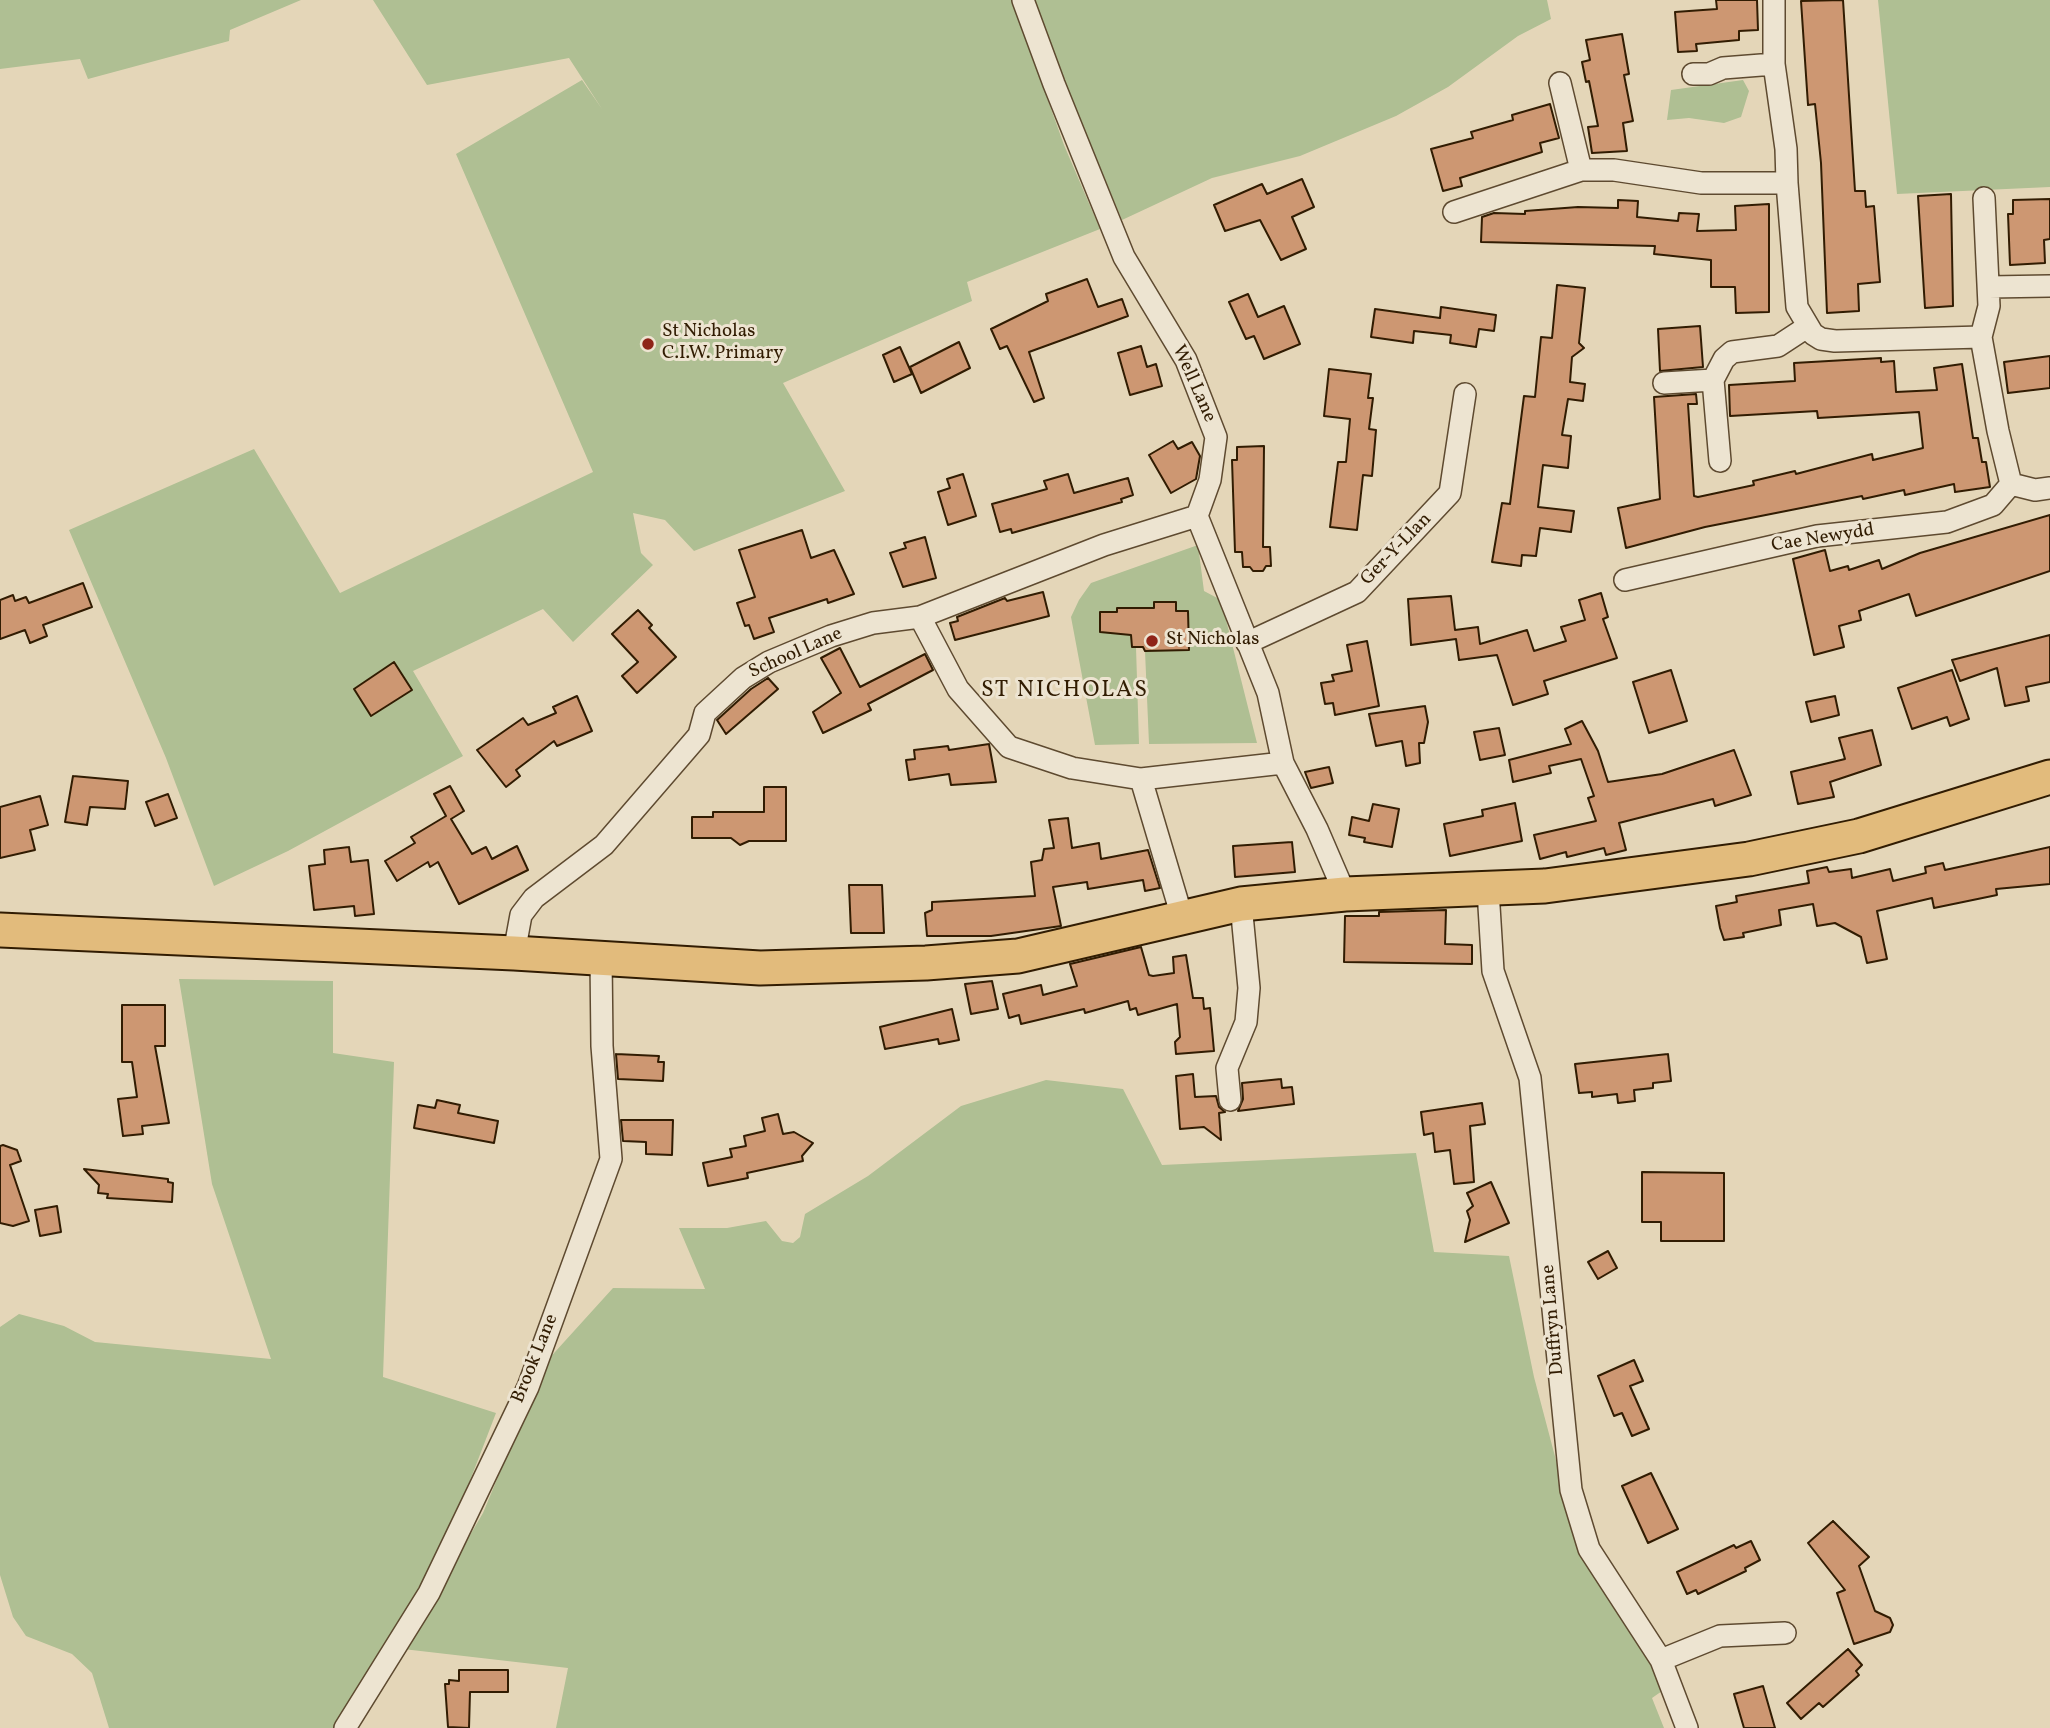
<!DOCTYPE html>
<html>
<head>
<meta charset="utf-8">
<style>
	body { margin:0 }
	canvas { display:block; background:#e4d6b8 }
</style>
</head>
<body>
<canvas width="2050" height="1728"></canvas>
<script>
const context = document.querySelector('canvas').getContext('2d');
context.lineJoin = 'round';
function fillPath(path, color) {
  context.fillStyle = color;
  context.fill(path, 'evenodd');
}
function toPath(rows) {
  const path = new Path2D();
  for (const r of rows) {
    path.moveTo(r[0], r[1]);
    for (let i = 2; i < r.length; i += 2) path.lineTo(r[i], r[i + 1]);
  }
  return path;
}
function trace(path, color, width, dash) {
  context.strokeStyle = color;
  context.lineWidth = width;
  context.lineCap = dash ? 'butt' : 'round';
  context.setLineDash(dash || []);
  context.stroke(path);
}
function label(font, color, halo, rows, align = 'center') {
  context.font = font + ' Vollkorn,serif';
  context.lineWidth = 6;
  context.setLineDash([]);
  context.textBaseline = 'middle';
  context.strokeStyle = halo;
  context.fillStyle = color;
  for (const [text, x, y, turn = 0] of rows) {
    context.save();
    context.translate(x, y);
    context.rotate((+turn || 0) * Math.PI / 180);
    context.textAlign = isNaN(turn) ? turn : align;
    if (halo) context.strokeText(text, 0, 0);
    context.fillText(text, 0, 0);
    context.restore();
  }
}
const green = toPath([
	[0,0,301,0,230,30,229,41,88,79,80,59,0,69],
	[373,0,1012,0,1064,145,1100,229,967,282,972,301,783,383,845,491,694,551,665,520,633,513,641,553,653,565,573,642,543,609,413,671,463,756,288,851,214,886,166,758,69,530,254,449,340,593,593,472,456,154,582,80,602,109,569,58,427,85],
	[1033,0,1547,0,1551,19,1518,36,1448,87,1396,116,1300,156,1212,178,1122,220,1060,73],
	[1878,0,2050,0,2050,187,1897,194],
	[1743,80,1749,91,1741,117,1724,123,1689,118,1667,120,1671,90],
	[1198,545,1204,591,1221,600,1257,743,1149,744,1145,651,1189,649,1188,611,1176,611,1154,602,1154,608,1118,608,1117,612,1100,612,1100,632,1131,635,1132,646,1136,647,1139,744,1095,745,1071,617,1079,600,1091,583],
	[179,979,333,981,333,1053,394,1062,383,1377,496,1413,439,1561,337,1728,109,1728,92,1673,72,1654,26,1636,13,1617,0,1575,0,1327,19,1314,64,1326,95,1342,271,1359,212,1184],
	[1046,1080,1123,1089,1162,1165,1416,1153,1434,1252,1509,1256,1534,1377,1581,1555,1660,1673,1665,1689,1652,1698,1664,1728,556,1728,568,1668,403,1649,483,1513,545,1363,613,1288,705,1289,679,1228,727,1228,766,1221,782,1241,793,1243,800,1237,805,1214,868,1176,961,1106]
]);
const building = toPath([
	[1716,0,1757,0,1758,30,1739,31,1739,40,1696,44,1697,51,1678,52,1675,12,1717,9,1716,0],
	[1843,0,1855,191,1865,191,1866,207,1874,206,1880,282,1858,284,1859,311,1827,313,1821,163,1815,104,1808,105,1801,1,1843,0],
	[1622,34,1629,74,1624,75,1633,121,1623,123,1627,151,1592,153,1588,127,1598,126,1589,81,1586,82,1582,62,1590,60,1586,40,1622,34],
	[1550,104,1559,138,1540,143,1542,152,1460,178,1462,186,1443,191,1431,149,1473,138,1471,132,1513,120,1512,115,1550,104],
	[1302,179,1314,207,1292,217,1306,249,1281,260,1260,220,1225,231,1214,205,1262,184,1267,194,1302,179],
	[1951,194,1953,306,1925,308,1918,196,1951,194],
	[2050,199,2050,239,2044,240,2045,263,2010,265,2008,214,2013,214,2013,200,2050,199],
	[1618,200,1638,201,1637,217,1678,221,1679,213,1699,214,1697,231,1736,230,1735,206,1769,204,1769,312,1736,313,1735,287,1711,287,1711,260,1654,254,1655,246,1481,242,1482,217,1494,213,1525,214,1525,211,1578,207,1618,208,1618,200],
	[1087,279,1098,307,1122,299,1128,316,1029,352,1044,398,1034,402,1007,346,1000,349,991,329,1048,301,1046,294,1087,279],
	[1557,285,1585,288,1579,343,1584,348,1572,357,1570,382,1585,384,1583,401,1568,399,1562,435,1571,436,1568,468,1543,465,1538,507,1574,511,1571,532,1540,528,1536,556,1522,555,1521,566,1492,562,1502,503,1510,504,1524,396,1535,397,1541,337,1552,338,1557,285],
	[1248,294,1258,317,1284,306,1300,344,1264,359,1254,336,1246,339,1229,302,1248,294],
	[1441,307,1496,315,1494,331,1479,329,1476,347,1450,343,1451,335,1414,331,1413,343,1371,337,1375,309,1440,318,1441,307],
	[1700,326,1703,367,1660,371,1658,329,1700,326],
	[959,342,970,368,921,393,910,367,959,342],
	[1141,346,1147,367,1156,364,1162,386,1130,395,1118,353,1141,346],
	[900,347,912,374,894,382,883,355,900,347],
	[2050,356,2050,388,2008,393,2004,362,2050,356],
	[1881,358,1881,362,1894,361,1896,392,1937,390,1934,368,1962,364,1973,438,1978,438,1982,462,1986,462,1990,487,1955,492,1954,484,1905,495,1904,490,1863,499,1862,496,1705,527,1626,548,1618,508,1660,499,1654,397,1696,394,1697,404,1688,404,1694,496,1698,497,1754,485,1753,481,1795,471,1796,474,1872,454,1873,460,1923,448,1919,412,1818,418,1817,411,1730,416,1729,385,1795,381,1794,363,1881,358],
	[1329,369,1371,374,1368,398,1373,398,1369,429,1376,430,1372,476,1363,475,1357,530,1330,527,1338,462,1346,462,1350,419,1324,416,1329,369],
	[1173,441,1178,449,1192,442,1200,456,1196,479,1171,493,1149,455,1173,441],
	[1264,446,1263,547,1270,547,1271,566,1266,566,1263,571,1253,571,1250,567,1243,567,1242,552,1235,552,1232,460,1237,460,1237,447,1264,446],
	[963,474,976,516,948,525,938,492,950,488,947,479,963,474],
	[1068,474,1074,493,1128,478,1133,495,1121,499,1122,502,1012,533,1011,529,1000,532,992,504,1047,489,1044,481,1068,474],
	[2050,515,2050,571,1916,616,1909,594,1859,611,1861,620,1839,626,1844,647,1814,655,1793,559,1825,550,1830,571,1848,566,1849,570,1879,560,1882,569,1920,553,2050,515],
	[802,530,811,558,834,550,854,594,828,603,827,599,769,618,774,632,754,639,749,625,745,626,737,603,755,597,739,550,802,530],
	[925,537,936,578,903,587,890,553,906,548,904,543,925,537],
	[83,583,92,607,43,625,47,636,30,643,25,630,0,639,0,600,13,595,15,601,26,597,29,603,83,583],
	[1043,592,1049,616,955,640,950,623,958,621,957,617,1005,598,1007,601,1043,592],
	[1601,593,1608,617,1603,619,1617,658,1544,681,1548,694,1513,705,1497,655,1459,660,1456,639,1411,645,1408,599,1451,596,1455,630,1478,627,1480,644,1527,630,1534,651,1566,641,1561,627,1585,620,1579,600,1601,593],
	[1154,602,1176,602,1176,611,1188,611,1189,650,1145,651,1143,647,1132,647,1131,635,1100,632,1100,612,1117,612,1117,608,1154,608,1154,602],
	[638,610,652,625,649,628,676,657,637,693,622,676,638,662,612,634,638,610],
	[2050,635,2050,682,2026,687,2029,701,2005,706,1997,668,1960,681,1952,660,2050,635],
	[1367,641,1379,706,1335,715,1333,703,1325,704,1321,683,1334,681,1332,675,1352,671,1347,645,1367,641],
	[840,648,860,687,925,654,933,670,868,704,871,710,823,733,813,712,841,693,821,658,840,648],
	[394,662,412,690,371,716,354,689,394,662],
	[1671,670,1687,721,1649,733,1633,682,1671,670],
	[1952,670,1969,719,1950,726,1947,717,1912,729,1898,688,1952,670],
	[768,678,778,689,726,734,717,720,751,689,768,678],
	[577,696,592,731,557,746,554,741,516,770,520,776,506,787,477,750,523,718,528,725,556,713,553,707,577,696],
	[1835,696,1839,715,1811,722,1806,702,1835,696],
	[1425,706,1428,722,1424,743,1419,743,1420,763,1406,766,1402,741,1376,746,1369,714,1425,706],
	[1582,721,1598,751,1608,782,1662,774,1734,750,1751,795,1715,806,1713,799,1619,823,1626,850,1606,855,1604,848,1567,857,1566,852,1540,859,1534,835,1596,821,1588,798,1594,796,1581,759,1549,766,1551,773,1513,782,1509,760,1571,744,1565,729,1582,721],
	[1499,728,1505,755,1480,760,1474,732,1499,728],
	[1872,730,1881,765,1830,782,1834,797,1798,804,1791,772,1845,759,1839,738,1872,730],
	[989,744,996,782,951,785,949,774,909,780,906,760,915,759,914,750,948,746,949,750,989,744],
	[1329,767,1333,783,1311,788,1305,772,1329,767],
	[73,776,128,781,125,809,90,807,87,825,65,822,73,776],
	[450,786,464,811,451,819,472,854,486,847,492,859,517,846,528,870,459,904,438,862,430,867,428,862,397,881,385,861,415,843,411,837,446,816,434,794,450,786],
	[764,787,786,787,786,841,749,841,740,845,731,838,692,838,692,817,713,817,713,812,764,812,764,787],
	[168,794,177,818,155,826,146,802,168,794],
	[40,796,48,825,30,830,35,850,0,858,0,807,40,796],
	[1515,803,1522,841,1450,856,1444,824,1483,816,1482,810,1515,803],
	[1373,804,1399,809,1392,847,1364,842,1365,838,1349,835,1352,817,1369,821,1373,804],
	[1068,818,1072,848,1099,843,1101,859,1148,850,1160,888,1145,891,1143,880,1088,889,1087,882,1053,887,1061,926,991,936,927,936,925,913,932,910,932,902,1035,896,1031,862,1042,860,1044,849,1054,848,1049,820,1068,818],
	[1292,842,1295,872,1235,877,1233,846,1292,842],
	[349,847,351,862,368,860,374,914,355,916,354,906,314,910,309,866,325,864,324,850,349,847],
	[2050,847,2050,884,1996,889,1997,895,1934,908,1932,898,1877,911,1887,959,1867,963,1861,937,1835,923,1817,926,1813,904,1779,910,1781,925,1743,933,1744,937,1724,940,1720,928,1716,906,1737,902,1736,896,1809,883,1807,871,1827,867,1829,872,1851,869,1852,878,1890,869,1893,881,1926,873,1925,867,1943,863,1945,870,2050,847],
	[849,885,882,885,884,933,851,933,849,885],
	[1446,910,1445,944,1472,945,1472,964,1344,962,1345,916,1379,916,1379,912,1446,910],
	[1141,947,1149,975,1153,976,1174,973,1173,957,1186,955,1193,998,1203,998,1204,1009,1210,1008,1214,1051,1176,1054,1175,1042,1180,1037,1177,1004,1138,1015,1136,1008,1130,1010,1128,1001,1085,1013,1084,1009,1021,1024,1019,1015,1009,1018,1003,994,1041,985,1043,995,1077,986,1070,964,1141,947],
	[992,981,998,1009,971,1014,965,984,992,981],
	[122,1005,165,1005,165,1046,155,1046,169,1123,142,1126,143,1134,123,1136,118,1099,137,1097,132,1062,122,1062,122,1005],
	[952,1009,959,1040,939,1044,938,1039,885,1049,880,1027,952,1009],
	[616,1054,659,1056,658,1062,664,1062,663,1081,618,1079,616,1054],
	[1668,1054,1671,1081,1653,1083,1653,1088,1634,1090,1635,1101,1618,1103,1617,1094,1592,1097,1592,1092,1579,1093,1575,1064,1668,1054],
	[1193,1074,1195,1097,1216,1096,1219,1107,1225,1112,1219,1113,1221,1140,1204,1127,1180,1129,1176,1076,1193,1074],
	[1281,1079,1282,1088,1292,1087,1294,1104,1238,1111,1243,1099,1242,1083,1281,1079],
	[437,1100,460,1105,458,1113,498,1121,494,1143,414,1128,418,1105,435,1108,437,1100],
	[1482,1103,1485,1124,1470,1126,1474,1182,1454,1184,1450,1150,1435,1152,1433,1133,1424,1135,1421,1112,1482,1103],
	[778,1114,783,1134,794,1132,813,1143,802,1156,803,1161,747,1173,748,1178,708,1186,703,1163,732,1157,730,1149,746,1146,744,1136,765,1131,762,1118,778,1114],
	[621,1120,673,1120,672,1155,646,1154,646,1142,623,1141,621,1120],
	[3,1145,17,1150,21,1161,10,1165,29,1221,13,1226,0,1223,0,1146,3,1145],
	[84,1169,168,1179,168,1182,173,1183,172,1202,107,1198,108,1194,98,1193,99,1185,84,1169],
	[1642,1172,1724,1173,1724,1241,1661,1241,1661,1222,1642,1222,1642,1172],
	[1491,1182,1509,1223,1465,1242,1470,1220,1467,1211,1473,1206,1467,1193,1491,1182],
	[57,1206,61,1232,40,1236,35,1210,57,1206],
	[1608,1251,1617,1268,1598,1279,1588,1262,1608,1251],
	[1634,1360,1643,1381,1630,1386,1649,1429,1632,1436,1622,1413,1614,1416,1598,1376,1634,1360],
	[1651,1473,1678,1529,1648,1543,1622,1486,1651,1473],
	[1833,1521,1869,1557,1859,1566,1875,1611,1890,1618,1893,1625,1890,1632,1854,1644,1837,1593,1845,1590,1808,1543,1833,1521],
	[1751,1541,1760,1560,1745,1568,1746,1571,1698,1594,1696,1590,1687,1594,1677,1572,1734,1545,1736,1548,1751,1541],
	[1848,1649,1862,1665,1856,1671,1859,1675,1823,1707,1819,1703,1801,1719,1787,1703,1848,1649],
	[459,1670,508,1670,508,1692,470,1692,469,1728,448,1727,445,1684,449,1684,449,1680,459,1681,459,1670],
	[1763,1686,1775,1728,1744,1728,1734,1694,1763,1686]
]);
const street = toPath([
	[1023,0,1054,84,1124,257,1186,360,1216,437,1210,480,1197,516,1268,693,1283,763,1317,829,1345,894],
	[1774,0,1774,64,1786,149,1787,183],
	[1693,74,1709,74,1723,68,1774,64],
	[1560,83,1581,170],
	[1984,198,1989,306,1981,337,1998,431,2011,484],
	[1454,212,1581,170,1614,170,1701,183,1787,183,1797,307,1813,334,1821,339,1835,341,1981,337],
	[1989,287,2050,286],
	[1664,383,1713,380],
	[1720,461,1713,380,1724,359,1732,352,1778,346,1807,327],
	[1625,580,1817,536,1947,522,1993,505,2011,484,2035,490,2050,488],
	[920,617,958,689,1009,747,1072,768,1141,779,1283,763],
	[1247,643,1357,592,1450,493,1465,394],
	[1141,779,1182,917],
	[1488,890,1493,971,1530,1078,1571,1490,1589,1549,1661,1660,1687,1728],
	[514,953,521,915,534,898,604,845,699,735,705,713,743,678,769,662,831,636,873,623,920,617,1104,545,1197,516],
	[1230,1100,1227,1068,1246,1022,1249,988,1241,904],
	[1661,1660,1720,1636,1785,1633],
	[345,1728,429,1593,528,1387,611,1159,602,1046,601,958]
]);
const primary = toPath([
	[0,930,514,953,760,968,926,963,1018,956,1241,904,1345,894,1545,886,1749,859,1859,836,2050,777]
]);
const markers = [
	[648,344,7,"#8f2418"],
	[1152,641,7,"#8f2418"]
];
const poiNames = [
	["St Nicholas",662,333],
	["C.I.W. Primary",662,355],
	["St Nicholas",1166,641]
];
const streetNames = [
	["Well Lane",1193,384,66],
	["Cae Newydd",1823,539,-9],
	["Ger-Y-Llan",1397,550,-46],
	["School Lane",796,654,-24],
	["Duffryn Lane",1554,1320,-95],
	["Brook Lane",536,1359,-68]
];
const quarterNames = [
	["ST NICHOLAS",1065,692]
];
fillPath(green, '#afbf93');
fillPath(building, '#cd9772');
trace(building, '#311c02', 2);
trace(street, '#5e4a30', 24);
trace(primary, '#311c02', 37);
trace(street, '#ede4d1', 21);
trace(primary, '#e2bb7c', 33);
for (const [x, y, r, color] of markers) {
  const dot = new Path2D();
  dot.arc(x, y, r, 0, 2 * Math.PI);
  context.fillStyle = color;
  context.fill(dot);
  trace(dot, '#ede4d1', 2.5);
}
label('19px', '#311c02', '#ede4d1', poiNames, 'left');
label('19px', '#311c02', '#ede4d1', streetNames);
context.letterSpacing = '2px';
label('23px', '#311c02', '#ede4d1', quarterNames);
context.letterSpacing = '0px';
</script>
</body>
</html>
